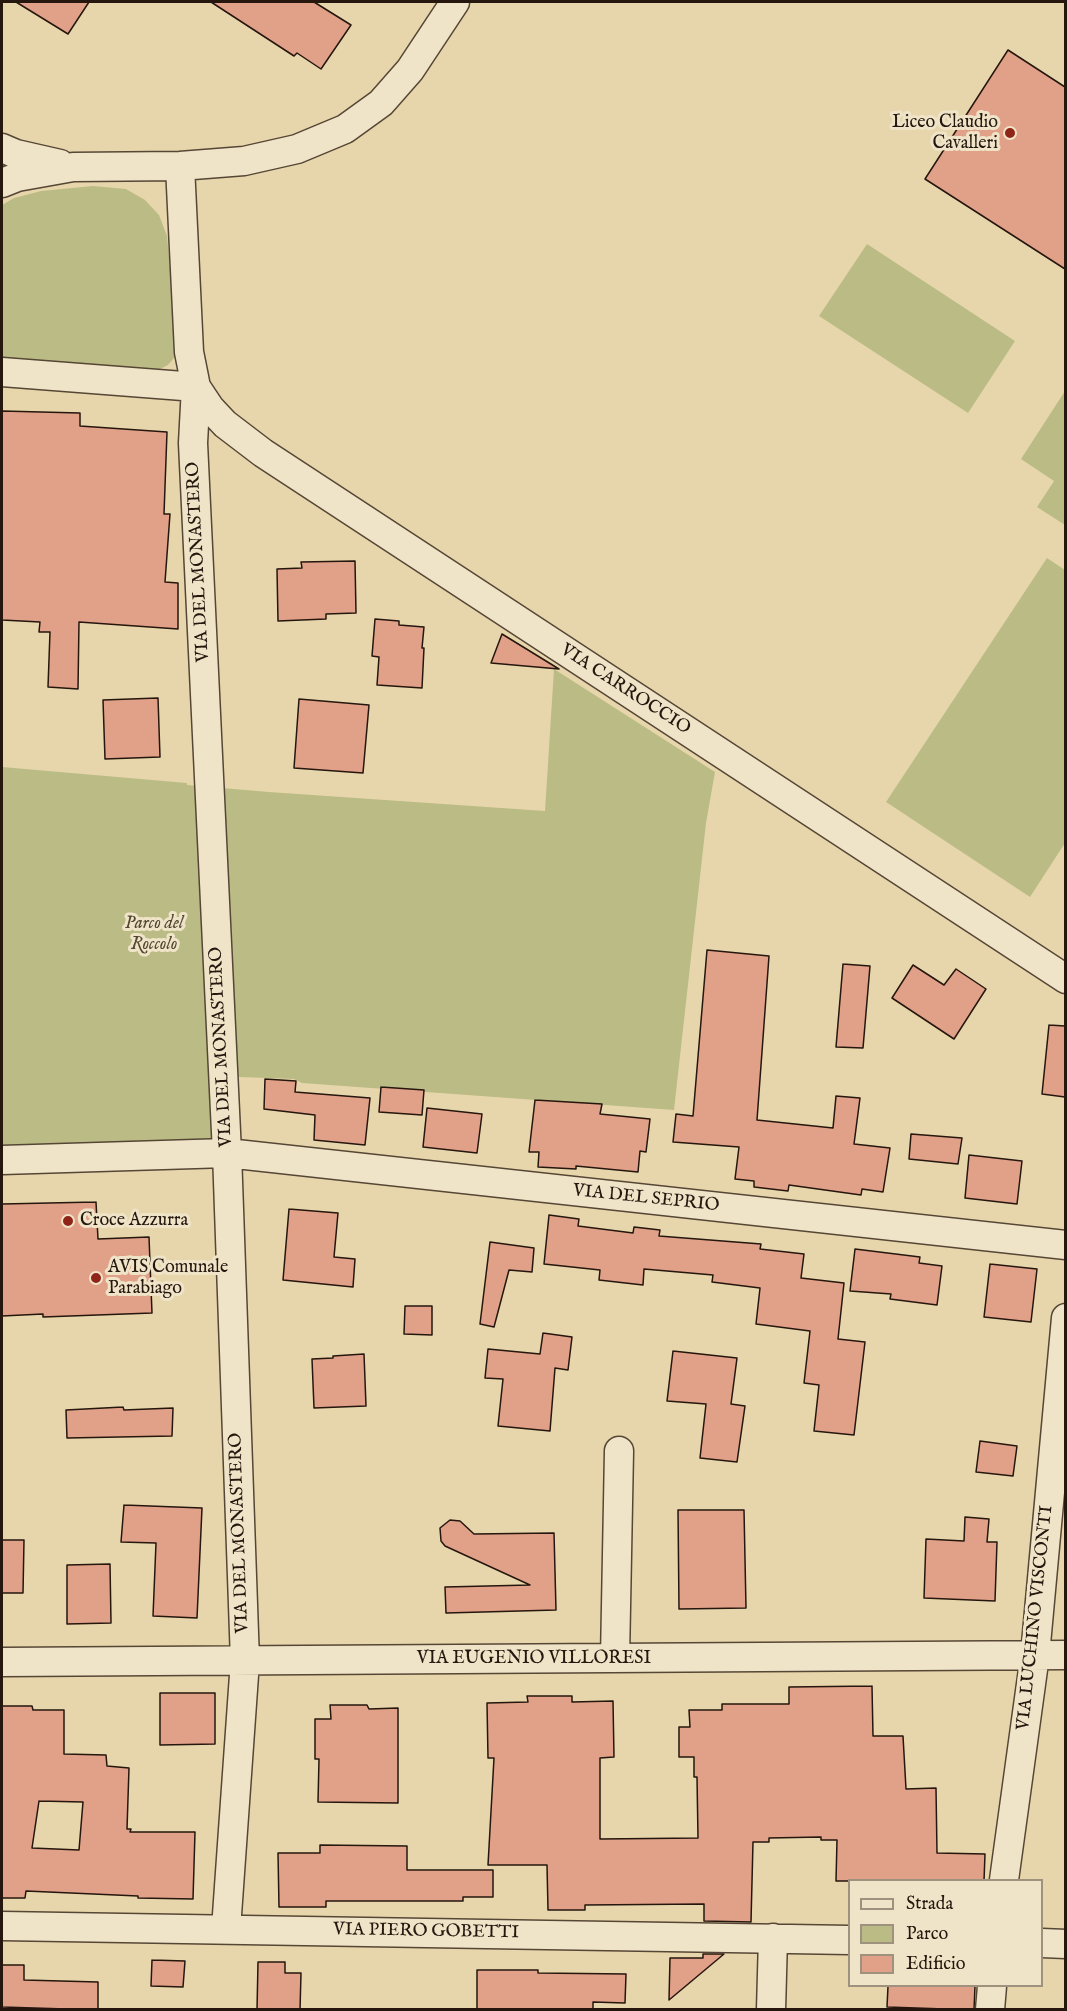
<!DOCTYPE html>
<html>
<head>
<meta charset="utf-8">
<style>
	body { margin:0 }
	#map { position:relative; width:1067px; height:2011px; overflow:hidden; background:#e7d6ab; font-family:"IM FELL English",serif }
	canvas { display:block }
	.frame { position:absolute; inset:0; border:3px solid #25160e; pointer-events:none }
	.legend { position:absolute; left:848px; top:1879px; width:195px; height:108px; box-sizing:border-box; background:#efe4c8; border:2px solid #9e927e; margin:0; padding:8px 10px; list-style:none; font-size:18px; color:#25160e }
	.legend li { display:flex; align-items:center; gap:12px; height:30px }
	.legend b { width:30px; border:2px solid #9e927e }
</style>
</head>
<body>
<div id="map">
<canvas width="1067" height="2011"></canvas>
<div class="frame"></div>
<ul class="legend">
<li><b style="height:8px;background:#efe4c8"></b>Strada</li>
<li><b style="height:16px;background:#bbbc85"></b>Parco</li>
<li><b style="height:16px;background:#e1a088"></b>Edificio</li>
</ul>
</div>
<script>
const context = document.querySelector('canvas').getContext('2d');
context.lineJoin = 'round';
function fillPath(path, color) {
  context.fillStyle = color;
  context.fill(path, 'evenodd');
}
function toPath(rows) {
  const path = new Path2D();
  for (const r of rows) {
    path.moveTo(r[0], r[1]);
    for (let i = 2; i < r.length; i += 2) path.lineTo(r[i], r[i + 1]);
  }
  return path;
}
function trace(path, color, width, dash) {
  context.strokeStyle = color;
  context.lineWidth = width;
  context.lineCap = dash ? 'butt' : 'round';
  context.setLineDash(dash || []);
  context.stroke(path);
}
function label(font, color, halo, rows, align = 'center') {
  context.font = font + ' "IM FELL English",serif';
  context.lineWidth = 6;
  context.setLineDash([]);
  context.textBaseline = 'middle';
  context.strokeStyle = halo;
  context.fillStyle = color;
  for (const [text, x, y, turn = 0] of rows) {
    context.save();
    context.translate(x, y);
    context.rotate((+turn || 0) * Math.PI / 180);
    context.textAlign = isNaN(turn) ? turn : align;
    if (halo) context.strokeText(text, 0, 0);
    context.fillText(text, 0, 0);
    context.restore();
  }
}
const green = toPath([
	[93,186,126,189,145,200,159,215,167,236,178,353,168,365,160,369,121,371,2,361,2,205,14,198,41,191],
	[867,244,1015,341,968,413,819,316],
	[1065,391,1066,525,1065,525,1037,507,1054,481,1021,459],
	[1047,558,1065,570,1065,843,1030,897,886,802],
	[554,669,715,772,706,823,674,1110,302,1083,294,1079,212,1076,211,1139,202,1145,2,1145,2,767,187,783,187,785,269,792,545,811]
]);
const building = toPath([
	[16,2,89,2,68,34,16,2],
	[211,2,314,2,351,25,321,69,297,53,294,56,211,2],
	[1008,50,1065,87,1065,269,925,179,1008,50],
	[2,411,80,413,80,426,167,432,164,514,170,514,165,582,178,583,178,629,79,622,78,689,48,687,50,632,39,632,40,622,2,620,2,411],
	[355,561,356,613,326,614,326,619,278,621,277,569,302,568,301,562,355,561],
	[375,619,399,621,399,625,424,627,422,648,424,648,422,688,377,685,379,657,372,656,375,619],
	[502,634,559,669,491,663,502,634],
	[158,698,160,757,105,759,103,700,158,698],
	[299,699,369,705,363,773,294,768,299,699],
	[707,950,769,956,757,1120,833,1128,836,1096,860,1098,854,1144,890,1148,883,1192,862,1189,861,1195,789,1185,788,1191,754,1187,754,1181,735,1179,739,1147,673,1142,676,1114,693,1116,707,950],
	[843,964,870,966,863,1048,836,1047,843,964],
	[913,965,944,985,956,969,986,989,954,1039,892,998,913,965],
	[1049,1025,1065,1026,1065,1097,1042,1094,1049,1025],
	[265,1079,296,1081,295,1092,370,1098,365,1145,314,1140,315,1115,264,1109,265,1079],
	[381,1087,424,1090,422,1115,379,1112,381,1087],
	[535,1100,602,1104,600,1114,650,1119,646,1152,640,1151,638,1172,576,1166,576,1169,538,1167,539,1152,529,1152,535,1100],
	[427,1108,482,1114,477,1153,423,1147,427,1108],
	[911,1134,962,1138,958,1164,909,1159,911,1134],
	[969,1155,1022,1161,1017,1204,965,1198,969,1155],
	[96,1202,98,1239,149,1237,152,1313,43,1317,43,1314,2,1316,2,1204,96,1202],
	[289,1209,338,1213,334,1257,355,1259,353,1287,283,1280,289,1209],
	[549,1215,579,1219,578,1226,633,1233,634,1227,660,1230,659,1236,761,1244,760,1249,804,1254,801,1278,844,1283,838,1339,865,1342,854,1435,814,1431,819,1385,804,1383,810,1331,756,1324,760,1288,712,1282,713,1275,644,1269,643,1285,599,1280,600,1270,544,1264,549,1215],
	[490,1242,534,1248,532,1272,509,1270,494,1327,480,1324,490,1242],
	[855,1249,920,1257,919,1263,942,1266,937,1305,890,1299,891,1294,850,1291,855,1249],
	[990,1264,1037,1269,1031,1322,984,1317,990,1264],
	[405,1306,432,1306,432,1335,404,1334,405,1306],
	[543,1333,572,1337,568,1370,555,1368,550,1431,498,1426,503,1379,485,1378,488,1349,540,1354,543,1333],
	[673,1351,737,1358,731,1404,745,1406,737,1462,700,1458,706,1404,667,1401,673,1351],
	[364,1354,366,1406,314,1408,312,1359,333,1358,333,1356,364,1354],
	[123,1407,124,1410,173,1408,172,1436,67,1438,66,1410,123,1407],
	[980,1441,1017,1446,1013,1476,976,1472,980,1441],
	[124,1505,202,1508,197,1618,153,1616,156,1543,121,1542,124,1505],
	[678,1510,744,1510,746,1608,679,1609,678,1510],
	[965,1517,989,1519,987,1542,997,1542,995,1601,924,1598,926,1539,964,1541,965,1517],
	[450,1520,460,1521,474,1534,554,1533,556,1610,446,1613,445,1587,530,1585,445,1546,441,1541,440,1528,450,1520],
	[2,1540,24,1540,23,1593,2,1593,2,1540],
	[110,1564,111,1623,67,1624,67,1565,110,1564],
	[872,1686,873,1736,903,1736,906,1789,936,1788,937,1853,985,1854,984,1881,836,1881,837,1840,821,1840,821,1837,769,1838,769,1842,753,1842,751,1922,704,1921,704,1904,585,1905,585,1910,548,1910,547,1865,488,1865,494,1758,488,1758,487,1703,528,1702,527,1696,572,1696,572,1702,613,1701,614,1757,600,1758,600,1839,698,1838,697,1777,694,1777,694,1757,679,1757,679,1727,690,1727,689,1710,722,1710,722,1704,789,1704,789,1687,872,1686],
	[160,1693,215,1693,215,1744,160,1745,160,1693],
	[330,1705,367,1705,369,1709,398,1708,398,1803,318,1802,319,1759,315,1759,315,1719,331,1719,330,1705],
	[2,1706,32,1706,33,1710,64,1710,64,1754,106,1755,107,1766,129,1768,127,1829,131,1829,130,1832,195,1832,193,1899,138,1898,138,1896,26,1891,25,1898,2,1898,2,1706],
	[39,1801,83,1802,79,1850,32,1848,39,1801],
	[320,1845,407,1846,407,1870,493,1870,493,1897,463,1897,463,1901,326,1901,326,1907,279,1907,278,1853,320,1853,320,1845],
	[703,1954,724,1954,669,2000,670,1958,703,1958,703,1954],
	[152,1960,185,1961,183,1987,151,1986,152,1960],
	[258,1962,285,1962,285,1973,301,1973,300,2010,257,2010,258,1962],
	[2,1965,24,1965,24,1980,98,1982,98,2010,2,2007,2,1965],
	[477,1970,538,1970,538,1973,626,1974,625,2003,593,2002,593,2010,477,2010,477,1970],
	[888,1986,975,1986,974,2010,887,2007,888,1986]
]);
const street = toPath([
	[2,148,16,154,60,164],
	[180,166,189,352,196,387,193,443,227,1153,245,1661,226,1929],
	[2,183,17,177,73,167,180,166,244,161,297,149,345,129,381,103,410,70,455,2],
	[2,372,196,387,210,408,225,424,263,453,1066,979],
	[2,1160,227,1153,1066,1245],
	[615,1658,619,1451],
	[2,1662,1066,1655],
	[1004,1880,1035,1655,1066,1318],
	[2,1926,850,1940],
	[1042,1943,1066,1944],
	[771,2010,773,1938],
	[990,2010,992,1986]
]);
const markers = [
	[1010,133,6,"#8f2418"],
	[68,1221,6,"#8f2418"],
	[96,1278,6,"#8f2418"]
];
const poiNames = [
	["Liceo Claudio",998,123,"right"],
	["Cavalleri",998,144,"right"],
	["Croce Azzurra",80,1221],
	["AVIS Comunale",108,1268],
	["Parabiago",108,1289]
];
const streetNames = [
	["VIA DEL MONASTERO",199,562,-93],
	["VIA CARROCCIO",625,690,33],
	["VIA DEL MONASTERO",222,1047,-93],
	["VIA DEL SEPRIO",646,1199,6],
	["VIA DEL MONASTERO",240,1533,-92],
	["VIA LUCHINO VISCONTI",1036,1618,-84],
	["VIA EUGENIO VILLORESI",534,1659],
	["VIA PIERO GOBETTI",426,1932,1]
];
const parkNames = [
	["Parco del",154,924],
	["Roccolo",154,945]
];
fillPath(green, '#bbbc85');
fillPath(building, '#e1a088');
trace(building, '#25160e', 1.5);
trace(street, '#564635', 31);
trace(street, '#efe4c8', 28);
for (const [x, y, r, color] of markers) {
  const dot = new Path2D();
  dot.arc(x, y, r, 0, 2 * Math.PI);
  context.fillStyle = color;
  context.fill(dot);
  trace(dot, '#efe4c8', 2);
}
label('18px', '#25160e', '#efe4c8', poiNames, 'left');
label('18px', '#25160e', '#efe4c8', streetNames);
label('italic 18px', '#524832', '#efe4c8', parkNames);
</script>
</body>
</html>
